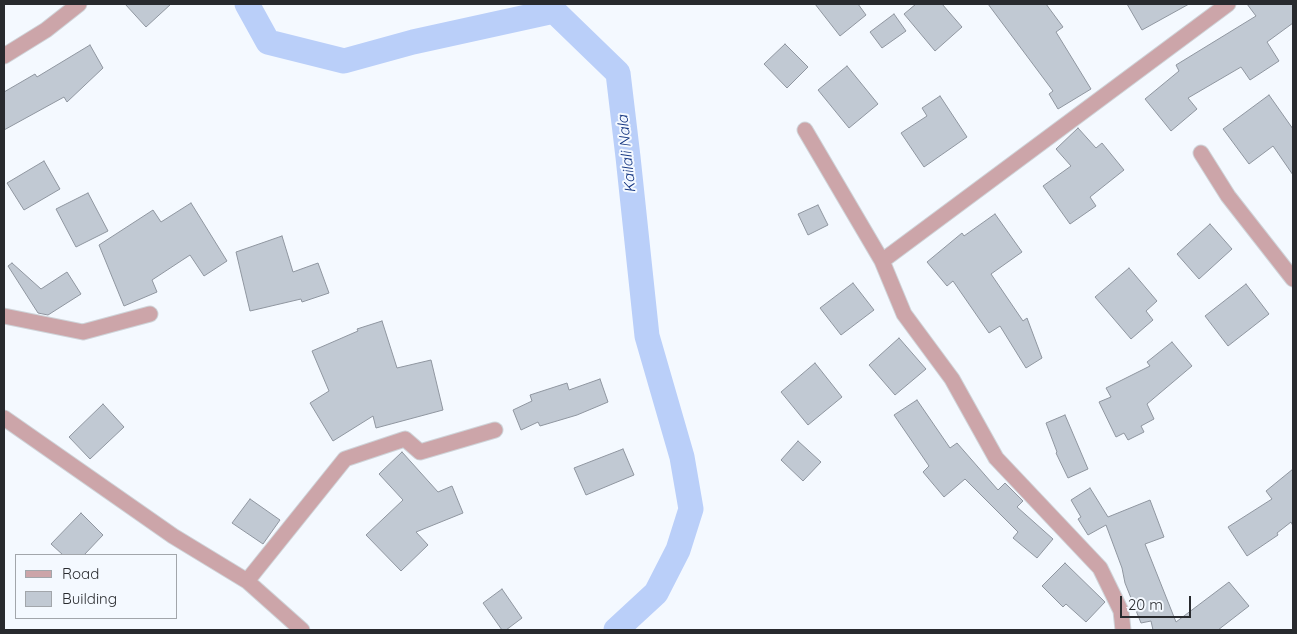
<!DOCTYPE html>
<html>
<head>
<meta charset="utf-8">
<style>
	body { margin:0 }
	#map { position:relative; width:1297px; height:634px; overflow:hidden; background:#f4f9ff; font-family:Quicksand,sans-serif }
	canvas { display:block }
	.frame { position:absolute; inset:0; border:5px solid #282a2e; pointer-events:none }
	.legend { position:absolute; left:15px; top:554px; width:162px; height:65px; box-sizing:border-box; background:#f4f9ff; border:1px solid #a2a6ab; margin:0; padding:6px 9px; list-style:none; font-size:15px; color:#282a2e }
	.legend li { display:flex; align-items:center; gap:10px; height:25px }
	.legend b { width:25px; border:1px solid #a2a6ab }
	.scale { position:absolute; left:1120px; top:596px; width:71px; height:22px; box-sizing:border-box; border:2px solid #282a2e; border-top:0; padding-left:6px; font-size:15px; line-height:18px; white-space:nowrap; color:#282a2e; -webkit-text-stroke:4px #f4f9ff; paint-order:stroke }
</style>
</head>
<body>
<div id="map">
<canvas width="1297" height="634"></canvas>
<div class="frame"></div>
<ul class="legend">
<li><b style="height:6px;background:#cca5a9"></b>Road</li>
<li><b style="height:14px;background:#c1c9d3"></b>Building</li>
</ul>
<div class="scale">20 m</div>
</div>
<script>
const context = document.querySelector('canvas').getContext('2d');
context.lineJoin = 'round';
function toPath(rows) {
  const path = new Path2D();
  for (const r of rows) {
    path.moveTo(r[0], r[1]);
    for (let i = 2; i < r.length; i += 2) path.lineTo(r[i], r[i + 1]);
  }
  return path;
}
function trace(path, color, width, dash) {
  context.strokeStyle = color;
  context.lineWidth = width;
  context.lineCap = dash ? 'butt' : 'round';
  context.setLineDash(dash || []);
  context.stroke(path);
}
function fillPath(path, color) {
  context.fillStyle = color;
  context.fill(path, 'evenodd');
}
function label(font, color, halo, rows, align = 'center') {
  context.font = font + ' Quicksand,sans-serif';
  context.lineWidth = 4;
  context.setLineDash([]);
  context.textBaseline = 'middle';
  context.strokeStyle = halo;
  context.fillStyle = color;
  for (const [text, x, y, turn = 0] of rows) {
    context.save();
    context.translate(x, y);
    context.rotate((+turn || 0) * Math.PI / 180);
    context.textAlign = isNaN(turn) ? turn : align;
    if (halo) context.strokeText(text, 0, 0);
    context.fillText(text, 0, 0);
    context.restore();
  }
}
const canal = toPath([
	[247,4,268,42,344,61,413,42,554,11,618,73,628,157,647,336,682,457,691,509,678,550,656,593,616,630]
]);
const building = toPath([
	[125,4,171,4,146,27,125,4],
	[815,4,858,4,866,15,840,36,815,4],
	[916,4,942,4,962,27,935,51,904,14,916,4],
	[988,4,1046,4,1063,27,1056,32,1091,89,1058,109,1049,94,1053,91,988,4],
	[1127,4,1189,4,1142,30,1127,4],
	[1247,4,1293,4,1293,23,1267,42,1279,61,1250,80,1241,67,1188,98,1197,109,1171,131,1145,99,1179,71,1176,65,1256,16,1247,4],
	[894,14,906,31,882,48,870,32,894,14],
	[785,44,808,67,787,88,764,64,785,44],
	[90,45,103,68,67,102,64,97,4,130,4,92,35,74,37,77,90,45],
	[847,66,878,104,849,128,818,90,847,66],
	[1269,95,1293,129,1293,175,1273,146,1249,164,1223,129,1269,95],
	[940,96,967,137,924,167,901,133,927,116,922,108,940,96],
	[1078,128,1096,148,1102,143,1124,170,1090,197,1096,206,1070,224,1043,186,1071,166,1056,149,1078,128],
	[44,161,60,189,24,210,7,183,44,161],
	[88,193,108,231,76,247,56,209,88,193],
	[191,203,227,261,204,276,190,255,152,280,157,292,124,306,99,245,153,210,161,222,191,203],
	[818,205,828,225,808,235,798,214,818,205],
	[995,214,1022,252,991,274,1023,321,1027,318,1042,358,1026,368,1000,326,989,333,953,281,947,286,927,262,962,233,964,236,995,214],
	[1210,224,1232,249,1199,279,1177,254,1210,224],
	[282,236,293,272,318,263,329,293,302,302,301,299,250,311,236,252,282,236],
	[12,263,41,289,67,272,81,294,48,315,38,313,8,266,12,263],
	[1129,268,1157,301,1146,311,1153,320,1131,339,1095,297,1129,268],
	[853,283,874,310,841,335,820,308,853,283],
	[1246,284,1269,314,1228,346,1205,316,1246,284],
	[382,321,397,368,431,360,443,410,376,428,373,416,333,441,310,403,329,391,312,351,358,331,357,329,382,321],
	[899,338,926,369,895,395,869,365,899,338],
	[1172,342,1192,366,1147,404,1154,419,1141,426,1144,432,1128,440,1124,433,1116,437,1099,402,1111,397,1106,388,1150,366,1147,362,1172,342],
	[815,363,842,397,808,425,781,392,815,363],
	[600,379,608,402,577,415,540,426,538,422,521,430,513,410,532,401,530,395,567,383,569,390,600,379],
	[917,400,950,448,957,443,998,490,1005,483,1023,501,1017,507,1053,539,1037,558,1013,538,1018,532,965,479,944,497,923,472,929,466,894,415,917,400],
	[103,404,124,427,90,459,69,437,103,404],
	[1065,415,1088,469,1068,478,1056,453,1057,452,1046,423,1065,415],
	[798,441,821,462,803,481,781,460,798,441],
	[623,449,634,475,586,495,574,468,623,449],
	[402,452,438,492,452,486,463,513,416,532,428,545,401,571,366,535,403,500,379,474,402,452],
	[1293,469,1293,526,1291,522,1277,533,1278,535,1247,556,1228,527,1272,499,1266,491,1293,469],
	[1090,488,1108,517,1150,500,1164,537,1145,544,1176,622,1229,582,1249,606,1218,630,1153,630,1151,621,1141,623,1125,583,1122,568,1106,525,1088,535,1078,519,1081,517,1071,500,1090,488],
	[250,499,280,520,263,544,232,523,250,499],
	[81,513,103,535,84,555,63,555,51,544,81,513],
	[1065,563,1105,602,1086,622,1066,604,1063,607,1042,586,1065,563],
	[502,589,522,618,506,630,502,630,483,603,502,589]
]);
const minor = toPath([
	[4,56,46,30,79,4],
	[805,130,882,261,904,314,952,379,996,458,1100,568,1121,611,1123,630],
	[1201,153,1228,196,1293,279],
	[882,261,1228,4],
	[4,316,83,332,150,314],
	[4,418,173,536,247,581,302,630],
	[247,581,345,459,405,439,420,452,495,430]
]);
const waterNames = [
	["Kailali Nala",627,154,-96]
];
trace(canal, '#bacff9', 25);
fillPath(building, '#c1c9d3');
trace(building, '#8f96a0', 1);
trace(minor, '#cfd4d9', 17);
trace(minor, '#cca5a9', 15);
label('italic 15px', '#133480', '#f4f9ff', waterNames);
</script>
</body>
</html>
